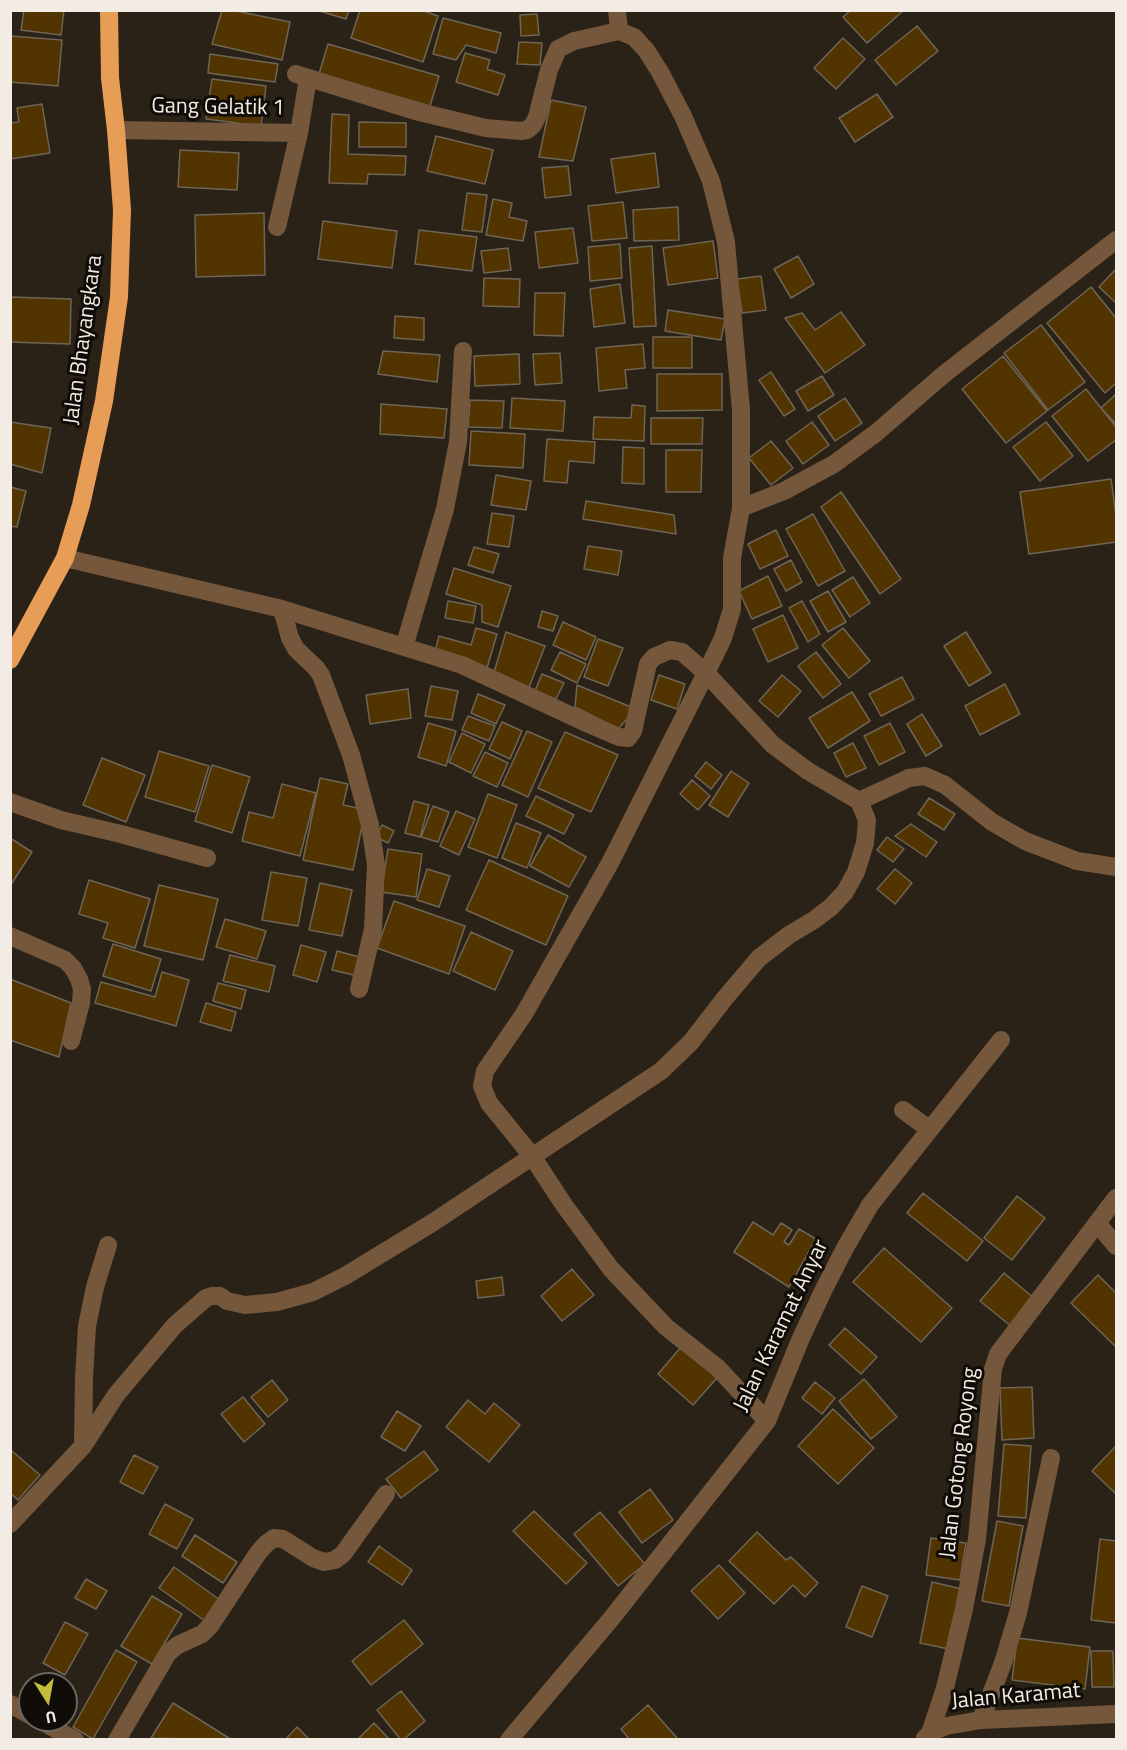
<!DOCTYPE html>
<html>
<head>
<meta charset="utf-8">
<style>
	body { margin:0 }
	#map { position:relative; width:1127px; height:1750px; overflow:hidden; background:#2a2216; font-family:"Titillium Web",sans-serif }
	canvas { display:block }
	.frame { position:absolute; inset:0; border:12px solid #f2ece4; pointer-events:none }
	.north { position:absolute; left:18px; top:1672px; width:60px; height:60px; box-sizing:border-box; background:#100c07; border:2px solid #6a665f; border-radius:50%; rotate:169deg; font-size:16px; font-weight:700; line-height:24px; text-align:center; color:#f2ece4 }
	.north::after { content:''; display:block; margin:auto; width:21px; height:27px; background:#c5bc3d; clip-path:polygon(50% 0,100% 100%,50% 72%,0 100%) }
</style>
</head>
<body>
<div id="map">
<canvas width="1127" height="1750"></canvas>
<div class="frame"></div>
<div class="north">U</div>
</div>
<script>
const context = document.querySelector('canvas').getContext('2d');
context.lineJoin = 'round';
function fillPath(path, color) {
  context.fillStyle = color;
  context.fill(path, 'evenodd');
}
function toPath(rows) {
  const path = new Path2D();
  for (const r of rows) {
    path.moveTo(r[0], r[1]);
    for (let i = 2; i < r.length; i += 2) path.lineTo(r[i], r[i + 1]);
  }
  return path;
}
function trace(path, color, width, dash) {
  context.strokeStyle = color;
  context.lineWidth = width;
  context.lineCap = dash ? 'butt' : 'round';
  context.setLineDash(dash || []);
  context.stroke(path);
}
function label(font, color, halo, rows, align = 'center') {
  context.font = font + ' "Titillium Web",sans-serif';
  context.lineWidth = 6;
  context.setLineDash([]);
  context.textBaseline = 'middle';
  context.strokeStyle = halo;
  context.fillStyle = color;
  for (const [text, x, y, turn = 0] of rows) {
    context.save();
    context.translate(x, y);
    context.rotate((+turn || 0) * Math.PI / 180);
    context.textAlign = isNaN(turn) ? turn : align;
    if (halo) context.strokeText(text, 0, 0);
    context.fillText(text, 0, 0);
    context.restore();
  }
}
const building = toPath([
	[24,10,64,10,61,35,21,30,24,10],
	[222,10,231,10,290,22,282,60,212,44,222,10],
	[316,10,349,10,346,19,316,10],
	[360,10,421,10,438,16,423,62,351,38,360,10],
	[851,10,904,10,867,43,843,17,851,10],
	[537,14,539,35,521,36,520,15,537,14],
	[443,18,501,33,496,53,466,45,456,60,433,54,443,18],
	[917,26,938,51,896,85,875,60,917,26],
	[10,36,62,40,58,86,10,82,10,36],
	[843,38,865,59,836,89,814,68,843,38],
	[519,42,542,43,540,65,517,64,519,42],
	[328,44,439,76,430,106,319,74,328,44],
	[465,53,490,60,487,69,505,75,498,95,456,82,465,53],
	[210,54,278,64,275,82,208,73,210,54],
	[212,79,266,86,261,126,206,119,212,79],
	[877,94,893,117,855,142,839,118,877,94],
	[551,100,586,107,573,161,539,157,551,100],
	[42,104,50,153,10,159,10,123,19,122,17,108,42,104],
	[332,114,349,115,348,154,406,156,405,175,368,174,367,184,329,183,332,114],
	[359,122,406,123,406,147,359,147,359,122],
	[436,136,493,150,485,184,427,171,436,136],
	[180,150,239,153,237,190,178,187,180,150],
	[655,153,659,187,616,193,611,159,655,153],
	[568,166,571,195,545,198,542,168,568,166],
	[467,193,487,195,482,232,462,230,467,193],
	[493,199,512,203,509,217,527,221,523,241,486,235,493,199],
	[623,202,627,238,592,241,588,206,623,202],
	[678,207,679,240,634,241,633,210,678,207],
	[264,213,265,275,196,277,195,215,264,213],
	[323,221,397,231,392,268,318,259,323,221],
	[573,228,578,263,539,268,535,232,573,228],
	[419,230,477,237,472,271,415,264,419,230],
	[713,241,718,278,668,285,663,248,713,241],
	[620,244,622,278,590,281,588,247,620,244],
	[652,246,656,326,634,327,629,248,652,246],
	[508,248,511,270,484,273,481,251,508,248],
	[798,256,814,284,791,298,774,269,798,256],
	[1116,269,1116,303,1099,287,1116,269],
	[761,276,766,310,742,313,737,279,761,276],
	[484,278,520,279,519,307,483,306,484,278],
	[620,284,625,323,594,327,590,289,620,284],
	[1091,287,1116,318,1116,383,1105,393,1047,323,1091,287],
	[535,293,565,293,563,336,534,335,535,293],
	[10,297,71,299,70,344,10,342,10,297],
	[668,310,725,319,721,340,665,331,668,310],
	[841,312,865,345,825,373,785,318,802,313,815,330,841,312],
	[395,316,424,318,424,340,394,338,395,316],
	[1041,325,1085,382,1048,410,1004,353,1041,325],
	[653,337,692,337,692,368,653,368,653,337],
	[643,344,645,368,625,370,627,388,599,391,596,348,643,344],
	[383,351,440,355,437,382,378,374,383,351],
	[560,353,562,383,535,385,533,354,560,353],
	[519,354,520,384,475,386,474,356,519,354],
	[1003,356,1047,411,1006,443,962,389,1003,356],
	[771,372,795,409,784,416,759,380,771,372],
	[657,374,722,374,722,410,657,411,657,374],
	[822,376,834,395,808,411,796,391,822,376],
	[1086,389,1116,427,1116,440,1088,461,1052,416,1086,389],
	[1116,394,1116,424,1101,408,1116,394],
	[512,398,565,401,563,431,510,428,512,398],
	[845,398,862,423,835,441,818,416,845,398],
	[470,400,504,401,502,428,468,427,470,400],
	[381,404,447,409,444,438,380,434,381,404],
	[632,405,645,406,644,441,593,439,594,417,631,418,632,405],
	[651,418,703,418,702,444,651,444,651,418],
	[10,422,51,428,42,473,10,464,10,422],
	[812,422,829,445,803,464,786,441,812,422],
	[1046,422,1073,456,1040,481,1013,447,1046,422],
	[471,431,525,434,523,468,469,465,471,431],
	[547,439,595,442,594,463,569,461,567,483,544,481,547,439],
	[771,441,793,468,771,485,749,458,771,441],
	[623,447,644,448,644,484,622,483,623,447],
	[666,450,702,450,701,492,666,492,666,450],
	[496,475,531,481,526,510,491,505,496,475],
	[1111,479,1116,515,1116,542,1029,554,1020,492,1111,479],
	[10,487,26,491,17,527,10,526,10,487],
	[841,492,901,579,880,594,821,507,841,492],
	[586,501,674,515,676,534,583,519,586,501],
	[492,513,514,516,509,547,487,544,492,513],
	[813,514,845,571,818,586,786,529,813,514],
	[776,530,788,556,760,569,748,544,776,530],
	[588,546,622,551,618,575,584,569,588,546],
	[474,547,499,554,493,573,468,565,474,547],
	[791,560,802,582,786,591,774,569,791,560],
	[454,568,511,586,498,627,482,622,482,605,446,594,454,568],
	[768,576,782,606,752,619,739,591,768,576],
	[853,577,870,603,850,617,832,590,853,577],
	[828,591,846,622,828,632,810,601,828,591],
	[448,601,476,606,473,623,445,618,448,601],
	[802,601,820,634,808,642,789,608,802,601],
	[542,611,558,616,553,631,538,627,542,611],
	[783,615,798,648,768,662,753,629,783,615],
	[563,622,596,637,586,660,553,645,563,622],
	[476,628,497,634,487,668,435,652,439,636,471,645,476,628],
	[843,628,870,661,849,678,822,645,843,628],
	[506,632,545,646,528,690,493,676,506,632],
	[966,632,991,673,969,686,944,646,966,632],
	[598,639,623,648,608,686,584,677,598,639],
	[560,652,586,664,577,683,551,670,560,652],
	[816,652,841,684,823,698,798,666,816,652],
	[542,674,564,683,556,699,534,693,542,674],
	[659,675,685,684,677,709,651,700,659,675],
	[782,675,801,691,778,717,759,701,782,675],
	[902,677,914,699,881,716,869,694,902,677],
	[1005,684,1020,714,980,735,965,706,1005,684],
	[577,685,636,709,618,729,575,707,577,685],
	[431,686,458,691,452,720,425,716,431,686],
	[408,689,411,718,370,724,366,695,408,689],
	[852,692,870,721,828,748,809,718,852,692],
	[478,694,505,705,496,724,471,713,478,694],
	[922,714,942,746,926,756,907,724,922,714],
	[468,716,495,726,489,741,462,730,468,716],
	[502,722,522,731,510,759,489,749,502,722],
	[428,723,456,731,446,766,418,757,428,723],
	[890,723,905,752,879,765,864,736,890,723],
	[527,731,552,742,528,797,502,785,527,731],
	[565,732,618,755,591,812,538,788,565,732],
	[462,733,485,744,471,773,449,762,462,733],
	[853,743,866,768,846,777,834,753,853,743],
	[159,751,209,766,195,812,145,797,159,751],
	[485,752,508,763,497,787,473,776,485,752],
	[102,758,145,775,126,822,83,805,102,758],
	[706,762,722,775,711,789,695,776,706,762],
	[212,765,250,777,232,833,195,821,212,765],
	[731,771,749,783,728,817,709,805,731,771],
	[320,778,348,784,343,805,357,808,362,826,353,870,303,860,320,778],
	[692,780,710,796,698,810,680,794,692,780],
	[282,784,316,793,300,856,242,841,249,812,273,818,282,784],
	[488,794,517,805,497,858,468,847,488,794],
	[536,796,574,815,564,834,526,816,536,796],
	[929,798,955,814,944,830,918,814,929,798],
	[414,801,429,805,420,837,405,833,414,801],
	[433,806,449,812,438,842,421,837,433,806],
	[456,811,475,819,459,855,440,846,456,811],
	[516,823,541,833,527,868,502,858,516,823],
	[911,824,937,842,926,857,895,836,911,824],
	[382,825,394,831,388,843,376,837,382,825],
	[548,835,586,857,569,887,530,866,548,835],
	[887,837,904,849,893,862,877,850,887,837],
	[10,838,32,852,10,886,10,838],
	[388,849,422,854,416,897,381,892,388,849],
	[489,860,568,896,546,945,466,910,489,860],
	[427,869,450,876,439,907,417,900,427,869],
	[895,869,912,883,895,904,877,889,895,869],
	[271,872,307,878,298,926,262,920,271,872],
	[89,880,150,899,135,948,103,938,108,923,79,914,89,880],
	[320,883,352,890,342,936,309,930,320,883],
	[159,885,218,899,203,960,144,946,159,885],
	[394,901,465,926,449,974,377,948,394,901],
	[225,919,266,931,257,959,216,947,225,919],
	[471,932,513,951,495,990,453,971,471,932],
	[113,944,161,959,151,991,103,976,113,944],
	[301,945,326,952,317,982,293,975,301,945],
	[337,951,363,958,358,976,332,970,337,951],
	[230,955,275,966,269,992,223,981,230,955],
	[162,972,189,980,176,1026,95,1003,101,982,155,997,162,972],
	[10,979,71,1003,59,1057,10,1040,10,979],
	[218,983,246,990,241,1009,213,1001,218,983],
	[206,1003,236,1012,231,1031,200,1022,206,1003],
	[923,1193,983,1241,967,1261,907,1213,923,1193],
	[1017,1196,1045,1218,1012,1260,984,1238,1017,1196],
	[753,1222,773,1235,781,1223,792,1230,784,1242,789,1245,799,1229,816,1239,789,1287,734,1252,753,1222],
	[884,1248,952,1308,921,1342,853,1282,884,1248],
	[572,1269,594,1295,562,1321,541,1296,572,1269],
	[1004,1273,1035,1299,1012,1327,980,1301,1004,1273],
	[1098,1275,1116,1293,1116,1347,1071,1303,1098,1275],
	[502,1277,504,1295,478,1298,476,1281,502,1277],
	[845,1328,877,1357,861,1374,829,1345,845,1328],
	[681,1347,717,1378,693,1405,658,1374,681,1347],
	[864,1379,897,1417,871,1439,839,1401,864,1379],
	[272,1380,288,1400,268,1417,251,1397,272,1380],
	[815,1382,835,1398,822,1414,802,1398,815,1382],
	[1032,1387,1034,1438,1002,1440,1000,1388,1032,1387],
	[243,1397,265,1424,244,1442,221,1414,243,1397],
	[468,1400,485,1414,494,1403,520,1425,489,1462,446,1427,468,1400],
	[833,1409,874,1448,838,1484,798,1446,833,1409],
	[397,1411,421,1426,405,1451,381,1437,397,1411],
	[1004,1444,1031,1446,1026,1518,998,1516,1004,1444],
	[1116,1446,1116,1494,1092,1471,1116,1446],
	[12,1451,40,1475,18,1500,10,1493,10,1453,12,1451],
	[424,1451,438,1470,401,1498,386,1479,424,1451],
	[134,1455,158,1467,143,1494,120,1482,134,1455],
	[650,1489,673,1520,642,1543,619,1512,650,1489],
	[165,1504,193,1519,177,1549,149,1534,165,1504],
	[534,1511,587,1563,566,1584,513,1531,534,1511],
	[600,1512,645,1564,618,1586,574,1534,600,1512],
	[997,1521,1023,1526,1009,1606,982,1601,997,1521],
	[757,1532,786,1560,791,1557,818,1583,805,1597,793,1585,774,1604,729,1561,757,1532],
	[195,1535,237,1562,223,1583,182,1556,195,1535],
	[931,1538,966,1543,960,1580,926,1575,931,1538],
	[1100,1539,1116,1541,1116,1623,1091,1620,1100,1539],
	[379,1546,412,1570,402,1585,368,1562,379,1546],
	[719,1565,745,1593,718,1619,691,1591,719,1565],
	[174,1567,220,1600,205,1621,159,1588,174,1567],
	[86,1579,107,1591,96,1609,75,1598,86,1579],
	[932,1582,962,1589,949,1649,920,1643,932,1582],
	[862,1586,888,1596,872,1637,846,1627,862,1586],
	[152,1596,182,1614,152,1664,121,1646,152,1596],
	[404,1620,423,1644,371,1685,352,1661,404,1620],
	[65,1622,88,1634,65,1675,43,1663,65,1622],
	[1017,1638,1090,1647,1085,1689,1012,1680,1017,1638],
	[116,1650,137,1662,93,1739,73,1727,116,1650],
	[1091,1651,1113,1651,1114,1687,1092,1687,1091,1651],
	[401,1691,425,1721,403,1740,401,1740,377,1710,401,1691],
	[173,1703,232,1740,151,1738,173,1703],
	[648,1705,677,1738,675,1740,630,1740,621,1729,648,1705],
	[374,1723,390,1740,357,1740,374,1723],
	[297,1727,310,1740,285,1740,297,1727]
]);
const minor = toPath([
	[617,10,619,31],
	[116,130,299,133,308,78],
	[277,227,299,133],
	[741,508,784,491,834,464,876,433,943,375,1116,240],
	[65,558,282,609,404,647,445,509,458,442,463,351],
	[282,609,290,638,296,649,316,668,321,675,351,755,370,825,376,865,373,929,359,989],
	[404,647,462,665,591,725,619,737,628,738,633,731,648,664,654,657,670,650,682,652,706,673,610,863,524,1014,485,1071,482,1086,489,1103,532,1156,564,1205,611,1269,666,1327,718,1368,767,1421],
	[859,801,909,778,925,776,945,785,992,822,1025,841,1077,861,1116,867],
	[10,802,61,820,121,834,207,858],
	[10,936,65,960,73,968,79,979,82,989,81,1003,71,1041],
	[903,1110,929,1129],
	[1098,1224,1116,1246],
	[83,1446,84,1378,87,1326,95,1287,108,1245],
	[10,1524,83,1446,116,1395,175,1325,206,1298,212,1296,220,1296,227,1301,245,1305,277,1302,313,1292,345,1276,432,1223,661,1071,691,1042,725,998,759,958,789,935,814,920,831,907,845,892,856,872,865,843,867,820,859,801,808,771,773,745,706,673,723,638,732,609,732,558,741,508,741,410,726,242,711,181,683,116,660,72,646,50,634,37,619,31,574,41,558,49,549,70,537,117,533,125,527,130,521,131,486,128,415,111,296,74],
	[10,1704,30,1715],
	[39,1720,75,1740],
	[981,1720,1003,1663,1018,1613,1051,1458],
	[930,1733,945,1688,964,1609,977,1539,993,1369,998,1354,1116,1198],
	[925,1738,930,1733,946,1726,981,1720,1116,1714],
	[117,1740,168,1653,178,1645,202,1634,210,1626,258,1553,266,1544,274,1538,283,1539,313,1558,324,1562,335,1560,343,1554,386,1494],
	[509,1740,611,1619,767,1421,801,1338,823,1291,845,1248,870,1205,1001,1040]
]);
const highway = toPath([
	[10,660,65,558,81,505,104,401,119,297,122,210,116,130,110,78,109,10]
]);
const streetNames = [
	["Gang Gelatik 1",218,108,1],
	["Jalan Bhayangkara",84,340,-82],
	["Jalan Karamat Anyar",782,1326,-64],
	["Jalan Gotong Royong",960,1463,-83],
	["Jalan Karamat",1016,1697,-5]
];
fillPath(building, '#513400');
trace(building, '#6f6557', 1.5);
trace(minor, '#75573c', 18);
trace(highway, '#e79d56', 18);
label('22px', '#f2ece4', '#100c07', streetNames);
</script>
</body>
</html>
